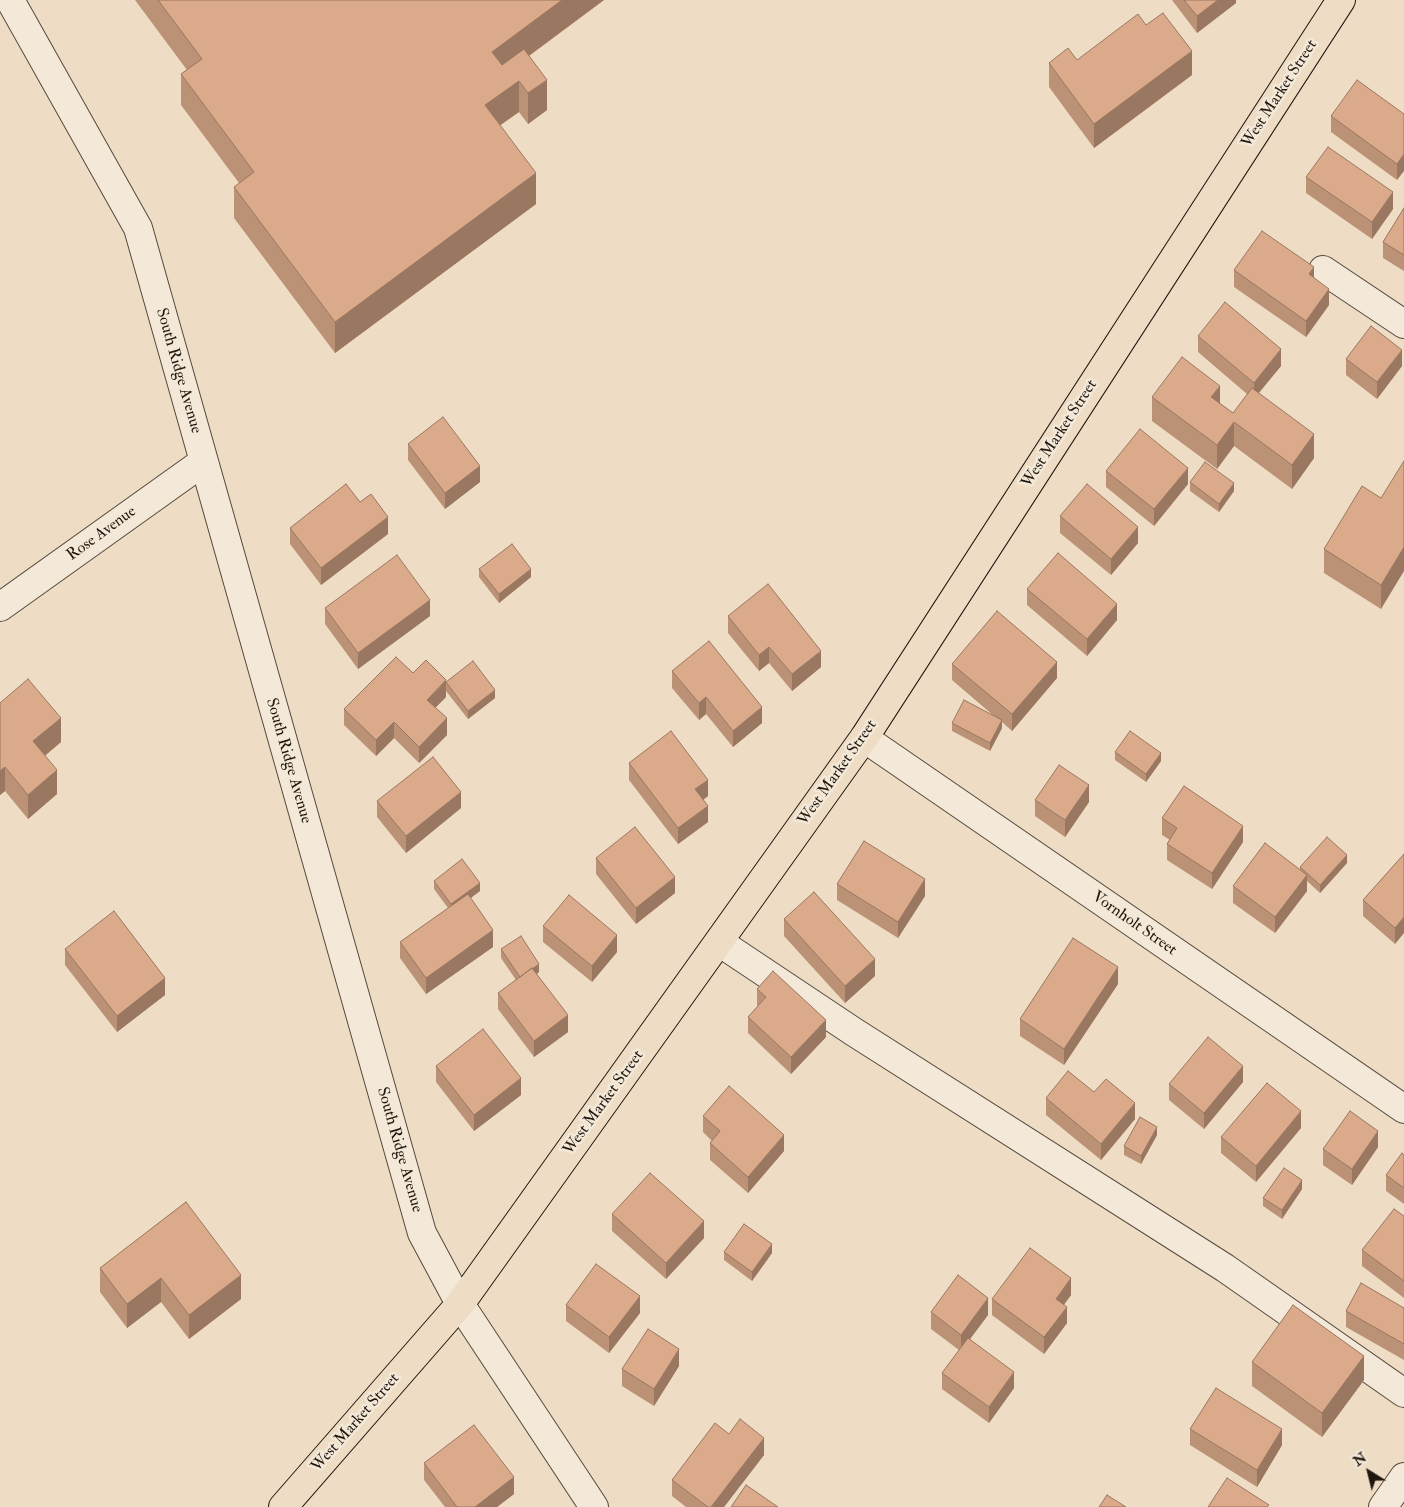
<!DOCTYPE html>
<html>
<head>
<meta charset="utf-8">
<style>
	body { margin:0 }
	#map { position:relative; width:1404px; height:1507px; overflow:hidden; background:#eeddc4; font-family:"IM FELL Double Pica",serif }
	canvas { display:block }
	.north { position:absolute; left:1344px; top:1447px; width:50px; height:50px; -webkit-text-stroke:4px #f4e9d9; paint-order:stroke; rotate:324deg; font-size:14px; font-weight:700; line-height:20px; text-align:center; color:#20180f }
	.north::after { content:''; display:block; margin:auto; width:18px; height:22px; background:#20180f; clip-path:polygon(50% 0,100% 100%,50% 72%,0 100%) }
</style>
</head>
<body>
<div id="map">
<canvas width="1404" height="1507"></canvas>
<div class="north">N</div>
</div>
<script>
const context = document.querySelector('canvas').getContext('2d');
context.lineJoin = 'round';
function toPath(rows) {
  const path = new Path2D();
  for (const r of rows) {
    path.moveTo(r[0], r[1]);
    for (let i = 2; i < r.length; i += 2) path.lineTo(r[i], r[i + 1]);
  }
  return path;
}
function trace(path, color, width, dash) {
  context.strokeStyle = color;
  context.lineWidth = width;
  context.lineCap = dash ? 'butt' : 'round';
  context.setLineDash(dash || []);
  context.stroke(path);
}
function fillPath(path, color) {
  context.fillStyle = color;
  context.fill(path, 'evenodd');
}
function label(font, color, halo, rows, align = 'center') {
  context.font = font + ' "IM FELL Double Pica",serif';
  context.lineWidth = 5;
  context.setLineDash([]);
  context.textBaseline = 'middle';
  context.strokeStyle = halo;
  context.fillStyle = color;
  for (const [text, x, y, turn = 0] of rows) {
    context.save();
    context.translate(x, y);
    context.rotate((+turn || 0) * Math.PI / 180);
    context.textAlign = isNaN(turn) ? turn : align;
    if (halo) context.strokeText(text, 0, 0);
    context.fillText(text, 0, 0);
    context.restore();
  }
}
const minor = toPath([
	[10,0,138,228,422,1233,460,1304,594,1507],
	[1323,270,1404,324],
	[0,607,203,462],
	[864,738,1404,1109],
	[719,942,854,1032,1225,1268,1404,1393],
	[1383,1507,1404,1477]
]);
const major = toPath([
	[283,1507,460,1304,864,738,1341,0]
]);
const wall = toPath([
	[135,0,604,0,529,56,547,110,528,124,519,112,500,125,536,204,335,353,234,218,234,187,239,183,181,105,181,74,187,70],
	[1172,0,1236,0,1236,3,1197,33],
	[1146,25,1192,75,1094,148,1049,87,1049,63,1077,60],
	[1404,114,1397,180,1331,132,1331,116],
	[1306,177,1393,209,1372,239,1306,193],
	[1404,208,1404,271,1383,258,1383,242],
	[1234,270,1329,305,1306,337,1234,287],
	[1198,336,1281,366,1258,393,1314,458,1292,489,1234,446,1217,469,1152,421,1152,397,1220,403,1233,413,1247,394,1198,352],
	[1346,359,1402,366,1377,399,1346,375],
	[408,444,480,482,445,509,408,460],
	[1106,471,1188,484,1154,526,1106,487],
	[1190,482,1234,491,1219,512,1190,491],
	[1381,498,1381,609,1324,573,1324,549],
	[1060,516,1138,543,1111,575,1060,533],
	[290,528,388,534,321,585,290,544],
	[479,569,531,577,499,603,479,577],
	[1027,589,1117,620,1087,656,1027,605],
	[325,608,430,616,358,669,325,624],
	[728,616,821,667,792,691,769,663,759,671,728,633],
	[952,664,1057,678,1012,731,1002,722,1002,728,990,751,952,731,952,723,994,716,952,680],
	[672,671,762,723,733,747,706,714,699,720,672,688],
	[413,673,446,697,435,708,447,735,419,763,394,738,376,756,344,725,344,709],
	[446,682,495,698,468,719,446,691],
	[0,703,61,742,45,756,57,794,28,819,5,791,0,795],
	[1115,752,1161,761,1146,782,1115,760],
	[629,763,708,796,703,800,708,822,678,844,629,780],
	[1035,800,1089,802,1065,837,1035,816],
	[377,801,461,808,406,853,377,817],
	[1162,818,1243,842,1212,889,1167,860,1167,844,1170,840,1162,835],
	[1404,854,1395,944,1363,916,1363,900],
	[596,858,675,893,636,924,596,874],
	[1347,863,1320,893,1307,881,1307,891,1275,933,1233,903,1233,886,1300,870,1300,867],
	[434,881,480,891,470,898,493,947,426,994,400,958,400,942,448,908,434,889],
	[837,884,925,896,898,938,837,900],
	[784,919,875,976,845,1003,784,936],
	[543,926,617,952,592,982,543,942],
	[65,949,165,995,117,1032,65,965],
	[501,949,539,972,537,974,568,1032,534,1057,498,1009,498,993,516,980,501,958],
	[1118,984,1064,1065,1020,1036,1020,1019],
	[757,989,826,1037,791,1074,748,1033,748,1017,758,1006,757,1005],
	[436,1066,521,1095,474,1131,436,1082],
	[1243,1082,1204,1129,1169,1100,1169,1084],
	[1094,1092,1135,1119,1101,1160,1046,1115,1046,1098],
	[703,1116,784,1151,748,1193,710,1160,710,1143,712,1141,703,1132],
	[1301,1128,1256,1182,1221,1153,1221,1137],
	[1157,1135,1141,1164,1124,1155,1124,1146],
	[1378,1147,1352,1185,1323,1165,1323,1149],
	[1404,1155,1404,1204,1386,1191,1386,1175],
	[1302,1189,1282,1219,1263,1206,1263,1198],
	[186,1202,241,1299,189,1339,161,1302,127,1328,100,1292,100,1268],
	[612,1214,704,1238,666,1279,612,1231],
	[1404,1216,1404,1298,1362,1266,1362,1250],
	[724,1252,772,1253,752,1281,724,1260],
	[1071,1295,1064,1305,1067,1323,1044,1354,992,1315,992,1299],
	[566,1305,640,1313,609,1353,566,1321],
	[1404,1308,1404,1360,1346,1327,1346,1311],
	[931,1312,988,1315,970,1339,1014,1388,989,1423,942,1389,942,1373,959,1350,931,1329],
	[1252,1362,1364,1380,1322,1437,1252,1386],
	[679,1366,654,1406,622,1386,622,1369],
	[1190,1429,1282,1445,1257,1487,1190,1445],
	[729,1434,764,1455,724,1507,686,1507,672,1496,672,1480],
	[424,1463,514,1494,497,1507,445,1507,424,1480]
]);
const shadedWall = toPath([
	[562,0,604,0,492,83,492,52],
	[1218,0,1236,0,1236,3,1197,33,1197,16],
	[1192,51,1192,75,1094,148,1094,124],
	[547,80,547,110,528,124,528,93],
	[519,81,519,112,485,136,485,105],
	[1404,154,1404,171,1397,180,1397,164],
	[536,173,536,204,335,353,335,322],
	[1393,192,1393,209,1372,239,1372,222],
	[1314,267,1314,284,1309,274],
	[1329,289,1329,305,1306,337,1306,321],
	[1281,349,1281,366,1254,399,1254,383],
	[1402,350,1402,366,1377,399,1377,382],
	[1220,386,1220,410,1211,397],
	[1234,422,1234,446,1217,469,1217,445],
	[1314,434,1314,458,1292,489,1292,465],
	[480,466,480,482,445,509,445,493],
	[1188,468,1188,484,1154,526,1154,509],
	[1234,483,1234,491,1219,512,1219,504],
	[388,517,388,534,321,585,321,568],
	[1138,527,1138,543,1111,575,1111,559],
	[1404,547,1404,571,1381,609,1381,585],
	[531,569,531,577,499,603,499,594],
	[430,600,430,616,358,669,358,653],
	[1117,604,1117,620,1087,656,1087,639],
	[769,647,769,663,759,671,759,655],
	[821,651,821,667,792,691,792,674],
	[1057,662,1057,678,1012,731,1012,714],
	[446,680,446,697,427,716,427,700],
	[495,690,495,698,468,719,468,711],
	[706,697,706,714,699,720,699,703],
	[762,707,762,723,733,747,733,731],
	[61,718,61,742,33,765,33,741],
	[447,718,447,735,419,763,419,747],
	[1002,720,1002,728,990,751,990,743],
	[394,722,394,738,376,756,376,740],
	[1161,753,1161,761,1146,782,1146,774],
	[5,767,5,791,0,795,0,771],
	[57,770,57,794,28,819,28,795],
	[708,780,708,796,695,806,695,789],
	[1089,785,1089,802,1065,837,1065,820],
	[461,792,461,808,406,853,406,836],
	[708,806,708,822,678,844,678,828],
	[1243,826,1243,842,1212,889,1212,873],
	[1347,855,1347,863,1320,893,1320,885],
	[1307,875,1307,891,1275,933,1275,917],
	[675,877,675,893,636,924,636,908],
	[925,879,925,896,898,938,898,922],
	[480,883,480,891,451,913,451,904],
	[1404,917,1404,933,1395,944,1395,928],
	[493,930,493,947,426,994,426,978],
	[617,935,617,952,592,982,592,966],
	[875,959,875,976,845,1003,845,986],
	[539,964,539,972,520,986,520,977],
	[1118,967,1118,984,1064,1065,1064,1049],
	[165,978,165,995,117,1032,117,1016],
	[568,1015,568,1032,534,1057,534,1041],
	[826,1020,826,1037,791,1074,791,1057],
	[1243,1066,1243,1082,1204,1129,1204,1113],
	[521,1078,521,1095,474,1131,474,1115],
	[1135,1103,1135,1119,1101,1160,1101,1144],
	[1301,1111,1301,1128,1256,1182,1256,1166],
	[1157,1127,1157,1135,1141,1164,1141,1156],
	[1378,1131,1378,1147,1352,1185,1352,1169],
	[784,1135,784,1151,748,1193,748,1177],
	[1302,1180,1302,1189,1282,1219,1282,1210],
	[704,1221,704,1238,666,1279,666,1263],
	[772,1244,772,1253,752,1281,752,1272],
	[241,1275,241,1299,189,1339,189,1315],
	[161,1278,161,1302,127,1328,127,1304],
	[1071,1278,1071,1295,1056,1315,1056,1299],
	[640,1296,640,1313,609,1353,609,1337],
	[988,1298,988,1315,961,1351,961,1335],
	[1067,1307,1067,1323,1044,1354,1044,1337],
	[679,1349,679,1366,654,1406,654,1389],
	[1364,1356,1364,1380,1322,1437,1322,1413],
	[1014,1372,1014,1388,989,1423,989,1407],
	[1282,1429,1282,1445,1257,1487,1257,1470],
	[764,1438,764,1455,724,1507,711,1507],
	[514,1477,514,1494,497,1507,475,1507]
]);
const building = toPath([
	[158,0,562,0,492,52,502,65,524,49,547,80,528,93,519,81,485,105,536,173,335,322,234,187,254,172,181,74,202,59,158,0],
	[1184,0,1218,0,1197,16,1184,0],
	[1163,13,1192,51,1094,124,1049,63,1068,48,1077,60,1138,14,1146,25,1163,13],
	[1357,80,1404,114,1404,154,1397,164,1331,116,1357,80],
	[1328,147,1393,192,1372,222,1306,177,1328,147],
	[1404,208,1404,255,1383,242,1404,208],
	[1262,231,1314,267,1309,274,1329,289,1306,321,1234,270,1262,231],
	[1225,302,1281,349,1254,383,1198,336,1225,302],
	[1371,326,1402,350,1377,382,1346,359,1371,326],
	[1182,357,1220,386,1211,397,1233,413,1252,388,1314,434,1292,465,1234,422,1217,445,1152,397,1182,357],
	[443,417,480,466,445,493,408,444,443,417],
	[1140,429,1188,468,1154,509,1106,471,1140,429],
	[1404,461,1404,547,1381,585,1324,549,1362,486,1381,498,1404,461],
	[1205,462,1234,483,1219,504,1190,482,1205,462],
	[346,484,360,502,371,494,388,517,321,568,290,528,346,484],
	[1087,484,1138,527,1111,559,1060,516,1087,484],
	[512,544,531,569,499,594,479,569,512,544],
	[1058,553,1117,604,1087,639,1027,589,1058,553],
	[397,555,430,600,358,653,325,608,397,555],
	[768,584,821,651,792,674,769,647,759,655,728,616,768,584],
	[997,611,1057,662,1012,714,952,664,997,611],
	[709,641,762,707,733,731,706,697,699,703,672,671,709,641],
	[396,657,413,673,426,660,446,680,427,700,447,718,419,747,394,722,376,740,344,709,396,657],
	[473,661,495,690,468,711,446,682,473,661],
	[28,679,61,718,33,741,57,770,28,795,5,767,0,771,0,703,28,679],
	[964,700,1002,720,990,743,952,723,964,700],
	[671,731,708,780,695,789,708,806,678,828,629,763,671,731],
	[1130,731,1161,753,1146,774,1115,752,1130,731],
	[433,757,461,792,406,836,377,801,433,757],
	[1059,765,1089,785,1065,820,1035,800,1059,765],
	[1184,786,1243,826,1212,873,1167,844,1177,828,1162,818,1184,786],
	[635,827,675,877,636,908,596,858,635,827],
	[1327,837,1347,855,1320,885,1300,867,1327,837],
	[864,841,925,879,898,922,837,884,864,841],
	[1265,843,1307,875,1275,917,1233,886,1265,843],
	[1404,854,1404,917,1395,928,1363,900,1404,854],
	[462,859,480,883,451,904,434,881,462,859],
	[814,892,875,959,845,986,784,919,814,892],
	[468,894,493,930,426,978,400,942,468,894],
	[569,895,617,935,592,966,543,926,569,895],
	[114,911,165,978,117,1016,65,949,114,911],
	[521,936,539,964,532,969,532,968,520,977,501,949,521,936],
	[1073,938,1118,967,1064,1049,1020,1019,1073,938],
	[532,968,568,1015,534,1041,498,993,532,968],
	[773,971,826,1020,791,1057,748,1017,766,997,757,989,773,971],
	[483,1029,521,1078,474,1115,436,1066,483,1029],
	[1208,1037,1243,1066,1204,1113,1169,1084,1208,1037],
	[1068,1071,1094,1092,1106,1079,1135,1103,1101,1144,1046,1098,1068,1071],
	[1267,1083,1301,1111,1256,1166,1221,1137,1267,1083],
	[729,1086,784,1135,748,1177,710,1143,720,1131,703,1116,729,1086],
	[1350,1111,1378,1131,1352,1169,1323,1149,1350,1111],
	[1140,1117,1157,1127,1141,1156,1124,1146,1140,1117],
	[1402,1153,1404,1155,1404,1188,1386,1175,1402,1153],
	[1284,1168,1302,1180,1282,1210,1263,1198,1284,1168],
	[650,1173,704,1221,666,1263,612,1214,650,1173],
	[186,1202,241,1275,189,1315,161,1278,127,1304,100,1268,186,1202],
	[1394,1209,1404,1216,1404,1281,1362,1250,1394,1209],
	[744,1224,772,1244,752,1272,724,1252,744,1224],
	[1030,1248,1071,1278,1056,1299,1067,1307,1044,1337,992,1299,1030,1248],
	[596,1264,640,1296,609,1337,566,1305,596,1264],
	[958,1275,988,1298,961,1335,931,1312,958,1275],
	[1361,1283,1404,1308,1404,1344,1346,1311,1361,1283],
	[1293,1305,1364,1356,1322,1413,1252,1362,1293,1305],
	[648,1329,679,1349,654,1389,622,1369,648,1329],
	[968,1338,1014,1372,989,1407,942,1373,968,1338],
	[1216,1388,1282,1429,1257,1470,1190,1429,1216,1388],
	[740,1419,764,1438,711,1507,708,1507,672,1480,715,1423,729,1434,740,1419],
	[474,1425,514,1477,475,1507,457,1507,424,1463,474,1425],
	[1227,1478,1269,1505,1267,1507,1208,1507,1227,1478],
	[746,1485,778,1507,731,1507,746,1485],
	[1107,1495,1126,1507,1099,1507,1107,1495]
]);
const streetNames = [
	["West Market Street",1280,94,-57],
	["South Ridge Avenue",178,371,74],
	["West Market Street",1060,434,-57],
	["Rose Avenue",102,534,-36],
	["South Ridge Avenue",288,761,74],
	["West Market Street",838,773,-55],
	["Vornholt Street",1134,924,35],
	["West Market Street",604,1103,-54],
	["South Ridge Avenue",399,1150,74],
	["West Market Street",356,1423,-49]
];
trace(minor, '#54493c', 30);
trace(major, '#20180f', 30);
trace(minor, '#f4e9d9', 28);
trace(major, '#eeddc4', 28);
fillPath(wall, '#bc9277');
fillPath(shadedWall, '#997761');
fillPath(building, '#dbaa8a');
trace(building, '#997761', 1);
label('16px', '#20180f', '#f4e9d9', streetNames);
</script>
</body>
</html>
